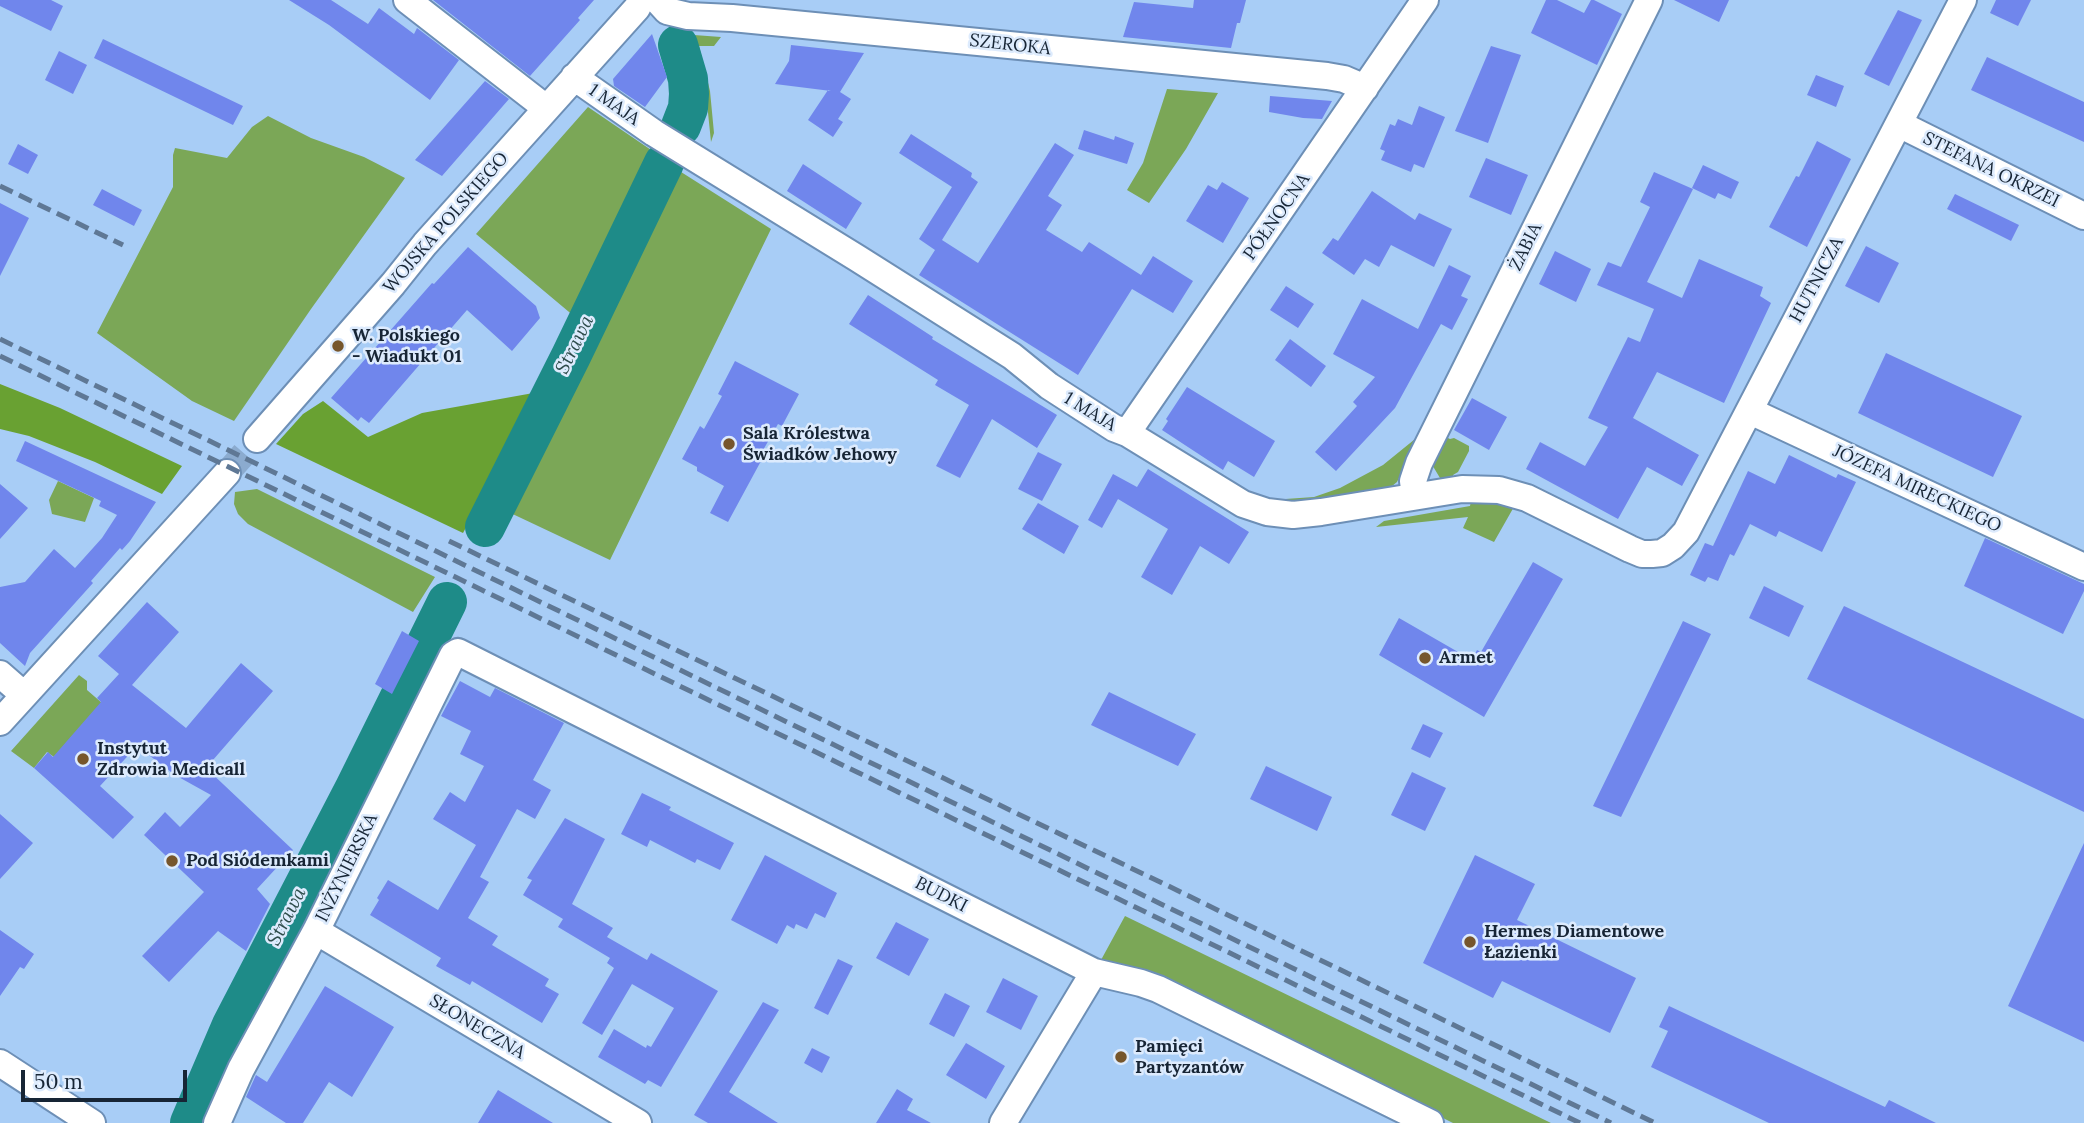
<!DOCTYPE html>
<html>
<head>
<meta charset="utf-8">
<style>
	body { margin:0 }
	#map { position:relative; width:2084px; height:1123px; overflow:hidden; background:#a8cdf6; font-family:Lora,serif }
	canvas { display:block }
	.scale { position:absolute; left:21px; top:1070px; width:166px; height:32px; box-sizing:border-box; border:4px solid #172535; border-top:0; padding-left:9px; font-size:21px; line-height:24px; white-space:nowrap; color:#172535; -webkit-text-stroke:5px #ddebfd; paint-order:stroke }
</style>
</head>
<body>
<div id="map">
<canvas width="2084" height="1123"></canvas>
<div class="scale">50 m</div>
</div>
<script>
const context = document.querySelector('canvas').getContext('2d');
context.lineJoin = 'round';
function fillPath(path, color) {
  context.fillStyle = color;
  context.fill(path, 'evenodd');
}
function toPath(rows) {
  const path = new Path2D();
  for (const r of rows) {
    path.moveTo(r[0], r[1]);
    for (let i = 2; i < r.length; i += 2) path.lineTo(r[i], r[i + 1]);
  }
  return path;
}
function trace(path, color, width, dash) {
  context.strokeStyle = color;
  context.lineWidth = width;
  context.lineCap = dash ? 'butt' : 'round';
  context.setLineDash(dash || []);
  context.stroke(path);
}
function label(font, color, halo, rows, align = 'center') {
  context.font = font + ' Lora,serif';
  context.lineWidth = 5;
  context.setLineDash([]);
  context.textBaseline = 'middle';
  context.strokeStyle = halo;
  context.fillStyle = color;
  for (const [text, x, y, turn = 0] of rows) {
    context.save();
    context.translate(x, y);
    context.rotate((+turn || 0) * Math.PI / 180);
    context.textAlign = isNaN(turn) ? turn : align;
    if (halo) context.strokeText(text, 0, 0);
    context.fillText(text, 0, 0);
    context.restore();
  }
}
const green = toPath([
	[694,35,721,37,714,46,699,46,710,91,714,133,711,142,706,93],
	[1167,89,1218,93,1186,149,1149,203,1127,190,1143,163],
	[588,107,657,154,575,317,476,234],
	[268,116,311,138,364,157,405,178,311,309,234,421,192,401,97,333,173,187,173,155,175,148,227,158,252,127],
	[670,165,771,229,610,560,502,509],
	[1420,435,1397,482,1386,491,1284,504,1271,500,1314,497,1340,488,1383,465],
	[1442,435,1450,439,1454,438,1469,446,1469,451,1458,472,1453,475,1453,480,1440,478,1431,463],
	[58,481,94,498,85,522,52,514,49,500],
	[257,489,435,577,413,612,248,524,238,514,234,504,235,492],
	[1471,501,1515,505,1494,542,1463,528,1468,517,1376,527,1384,521,1470,506],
	[79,675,87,681,87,690,102,703,54,757,47,752,34,768,11,751],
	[1125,916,1551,1123,1453,1123,1168,981,1101,960]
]);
const forest = toPath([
	[0,384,60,408,182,466,162,494,95,462,29,436,0,429],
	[539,392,463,533,276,444,303,414,323,401,368,437,422,413]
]);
const river = toPath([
	[678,45,688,79,689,94,688,108,681,126],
	[485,527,571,356,664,163],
	[190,1123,232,1025,355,788,447,602]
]);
const building = toPath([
	[0,0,51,0,63,6,51,31,0,6],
	[289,0,331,0,368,24,379,8,414,34,417,28,459,60,430,100,329,25],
	[433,0,594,0,578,18,580,20,530,76],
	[1194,0,1246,0,1240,23,1237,23,1231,48,1123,37,1134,2,1193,8],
	[1546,0,1557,0,1584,13,1591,0,1594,0,1622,14,1597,65,1531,33],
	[1674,0,1729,0,1719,22],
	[1996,0,2031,0,2018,26,1990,13],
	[1898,10,1922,20,1889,86,1864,74],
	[652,34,667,77,645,107,614,86,613,79],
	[103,39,243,106,233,125,94,58],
	[791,45,864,53,840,92,851,99,838,119,843,122,833,137,808,120,828,90,831,91,775,84,789,61],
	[1491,46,1521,55,1488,143,1455,131],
	[59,51,87,65,73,94,45,80],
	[1987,57,2084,102,2084,142,1971,90],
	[1816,75,1844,86,1836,107,1807,95],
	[485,81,509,99,442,176,415,160],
	[1270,96,1332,101,1322,119,1303,118,1269,112],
	[1419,106,1445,117,1424,168,1414,164,1411,172,1381,160,1385,151,1380,149,1390,124,1395,126,1398,119,1412,125],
	[1084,130,1114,140,1115,136,1134,143,1127,164,1078,149],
	[911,134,972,173,971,177,978,182,942,240,978,263,1055,143,1074,155,1048,196,1062,205,1046,230,1082,252,1089,242,1141,275,1153,256,1193,281,1173,313,1132,289,1078,375,919,275,935,250,919,239,952,187,899,153],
	[1817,141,1851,159,1807,247,1769,227,1796,176,1799,177],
	[18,144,38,155,28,174,8,164],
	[1486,158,1528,175,1511,215,1469,197],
	[803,164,862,203,846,229,787,191],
	[1703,165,1739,182,1731,199,1718,193,1715,199,1692,188],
	[1654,172,1693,189,1647,282,1682,298,1699,259,1763,287,1760,296,1771,303,1724,403,1657,372,1633,418,1699,455,1682,486,1647,467,1618,519,1526,469,1540,442,1585,466,1608,427,1588,418,1628,337,1640,342,1654,309,1597,285,1608,262,1621,267,1650,207,1640,202],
	[1222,182,1249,198,1223,243,1186,221,1208,185,1217,190],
	[102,189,142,210,134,226,93,205],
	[1372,191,1415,220,1419,213,1452,229,1434,267,1391,245,1379,267,1365,259,1354,275,1322,253,1333,238,1338,241],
	[1955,194,2019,225,2011,241,1947,209],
	[0,203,29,218,0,276],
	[1866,246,1899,263,1879,303,1845,286],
	[468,247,536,306,540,318,512,351,467,310,369,423,361,417,358,421,331,398,432,283,434,284],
	[1555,251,1591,269,1576,302,1539,284],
	[1449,265,1471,276,1461,296,1468,299,1452,330,1441,324,1395,408,1336,471,1315,452,1357,406,1353,402,1375,377,1333,354,1362,299,1418,329],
	[1286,286,1314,304,1298,328,1270,310],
	[868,295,933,337,932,339,1057,415,1037,448,992,419,960,478,936,466,969,405,935,385,938,380,849,324],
	[1290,339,1326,366,1311,387,1275,360],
	[1886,353,2022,416,1993,477,1858,413],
	[735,361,799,394,782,426,778,424,758,459,761,461,728,522,710,513,724,486,697,471,697,467,682,459,700,426,704,429,722,396,718,394],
	[1187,387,1275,441,1254,477,1228,461,1223,470,1162,430,1168,421,1166,419],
	[1472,398,1507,417,1489,450,1454,430],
	[25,441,156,502,130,541,122,550,120,548,91,581,93,583,30,653,25,666,0,643,0,587,25,582,54,549,75,568,102,538,117,515,99,506,101,501,16,461],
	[1038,452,1062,464,1042,501,1018,489],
	[1789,455,1836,478,1838,474,1856,482,1822,552,1779,531,1776,537,1750,524,1734,556,1730,554,1718,581,1708,577,1705,582,1690,575,1705,543,1713,546,1748,471,1775,484],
	[1148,469,1249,532,1229,564,1200,546,1172,595,1141,577,1168,529,1118,499,1102,528,1088,520,1113,474,1137,487],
	[0,484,28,508,0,539],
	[1038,503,1079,526,1064,554,1022,529],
	[1985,538,2084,584,2084,591,2063,634,1964,586],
	[1533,562,1563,579,1484,717,1379,655,1399,618,1472,660,1477,650,1481,652],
	[1764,586,1804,606,1789,637,1749,618],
	[147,602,179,632,132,685,186,728,241,663,273,691,206,768,293,850,257,889,270,904,246,951,218,931,169,982,142,956,204,892,144,835,165,812,180,827,211,795,175,775,137,746,100,786,134,817,113,839,34,768,48,752,53,757,101,702,97,698,119,674,98,656],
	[1844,606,2084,719,2084,812,1807,679],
	[1683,621,1711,634,1621,817,1593,806],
	[402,631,419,641,392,694,375,684],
	[460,681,490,697,495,688,564,723,533,780,551,790,535,819,517,809,480,877,489,882,468,918,498,936,492,945,549,979,545,986,559,994,542,1023,472,981,470,985,436,966,441,958,370,915,379,900,377,898,388,880,438,910,476,845,433,819,450,792,465,802,484,766,460,754,471,731,441,716],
	[1109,692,1196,734,1178,766,1091,725],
	[1423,724,1443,733,1430,758,1411,749],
	[1266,766,1332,797,1317,831,1250,799],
	[1412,772,1446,788,1425,831,1391,815],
	[642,793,671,807,669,810,734,843,720,870,697,859,695,863,650,840,647,847,621,834],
	[0,814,33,843,0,879],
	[565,818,605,839,572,904,613,928,607,937,647,960,651,953,718,991,661,1087,648,1080,645,1084,598,1057,614,1029,646,1048,647,1045,651,1047,674,1008,632,984,602,1035,582,1023,614,968,607,963,610,958,558,927,563,919,523,895,532,880,527,878],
	[2084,843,2084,1042,2008,1006],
	[765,855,837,893,825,918,815,913,807,929,796,924,794,929,787,925,777,944,731,920],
	[1475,855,1535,884,1517,920,1636,978,1610,1033,1502,981,1493,998,1423,963],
	[896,922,929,939,909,976,876,958],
	[0,930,34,954,24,969,20,967,0,996],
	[838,959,853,966,828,1015,814,1008],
	[1003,978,1038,996,1021,1030,986,1012],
	[325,986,394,1027,352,1097,329,1082,303,1123,286,1123,246,1097,256,1075,267,1082],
	[945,993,970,1006,954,1037,929,1024],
	[763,1002,779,1010,729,1092,778,1123,708,1123,694,1115],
	[1669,1006,1885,1107,1889,1100,1936,1123,1769,1123,1651,1067,1668,1031,1659,1027],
	[966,1043,1005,1066,986,1099,946,1075],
	[812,1048,830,1057,822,1073,804,1063],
	[897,1089,913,1099,907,1110,931,1123,876,1123],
	[498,1090,553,1123,478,1123]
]);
const minorTunnel = toPath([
	[227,473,257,439]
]);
const minor = toPath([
	[407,0,546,108],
	[657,0,667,11,688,16,732,18,1327,76,1344,79,1365,88],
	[574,77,654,133,857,258,1012,356,1049,386,1114,428,1127,433,1243,504,1267,512,1293,515,1321,512,1462,489,1499,490,1527,498,1630,549,1642,554,1652,554,1662,553,1673,546,1686,532,1963,0],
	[1899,124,2084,216],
	[1750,411,2084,567],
	[1127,433,1425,0],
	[257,439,393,284,425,244,637,8,641,0],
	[1415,496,1413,481,1419,463,1649,0],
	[0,674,24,695],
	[0,722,227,473],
	[316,931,638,1123],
	[0,1063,92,1123],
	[217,1123,241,1069,316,931,453,655,458,652,1094,972,1141,983,1158,989,1430,1123],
	[1003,1123,1094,972]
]);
const rail = toPath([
	[0,186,123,245],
	[0,339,1611,1123],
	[0,356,1580,1123],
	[449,541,1158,881,1655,1123]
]);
const markers = [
	[338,346,7,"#76562c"],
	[729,444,7,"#76562c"],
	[1425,658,7,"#76562c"],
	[83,759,7,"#76562c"],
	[172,861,7,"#76562c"],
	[1470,942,7,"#76562c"],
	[1121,1057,7,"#76562c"]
];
const streetNames = [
	["SZEROKA",1010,45,6],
	["1 MAJA",614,105,35],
	["STEFANA OKRZEI",1991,170,26],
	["PÓŁNOCNA",1277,217,-55],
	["WOJSKA POLSKIEGO",446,223,-49],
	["ŻABIA",1526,247,-64],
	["HUTNICZA",1817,280,-62],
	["1 MAJA",1090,412,31],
	["JÓZEFA MIRECKIEGO",1917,489,25],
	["INŻYNIERSKA",347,868,-64],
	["BUDKI",941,895,27],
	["SŁONECZNA",477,1027,31]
];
const poiNames = [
	["W. Polskiego",352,336],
	["- Wiadukt 01",352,357],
	["Sala Królestwa",743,434],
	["Świadków Jehowy",743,455],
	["Armet",1439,658],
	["Instytut",97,749],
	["Zdrowia Medicall",97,770],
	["Pod Siódemkami",186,861],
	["Hermes Diamentowe",1484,932],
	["Łazienki",1484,953],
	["Pamięci",1135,1047],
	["Partyzantów",1135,1068]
];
const waterNames = [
	["Strawa",575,345,-64],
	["Strawa",287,917,-63]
];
fillPath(green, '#7ba757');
fillPath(forest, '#69a132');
trace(river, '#1e8b88', 40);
fillPath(building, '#7086ec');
trace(minorTunnel, '#8babcf', 26, [26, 13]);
trace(minor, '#6d8fb6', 30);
trace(minor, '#fff', 26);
trace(rail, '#5f7895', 5, [14, 7]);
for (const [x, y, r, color] of markers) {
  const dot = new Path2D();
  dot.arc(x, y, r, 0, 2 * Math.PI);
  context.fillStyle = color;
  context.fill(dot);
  trace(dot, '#ddebfd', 2.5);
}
label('18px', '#172535', '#ddebfd', streetNames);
label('bold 18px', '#172535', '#ddebfd', poiNames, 'left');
label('italic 19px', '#2f4d4c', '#ddebfd', waterNames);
</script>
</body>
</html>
